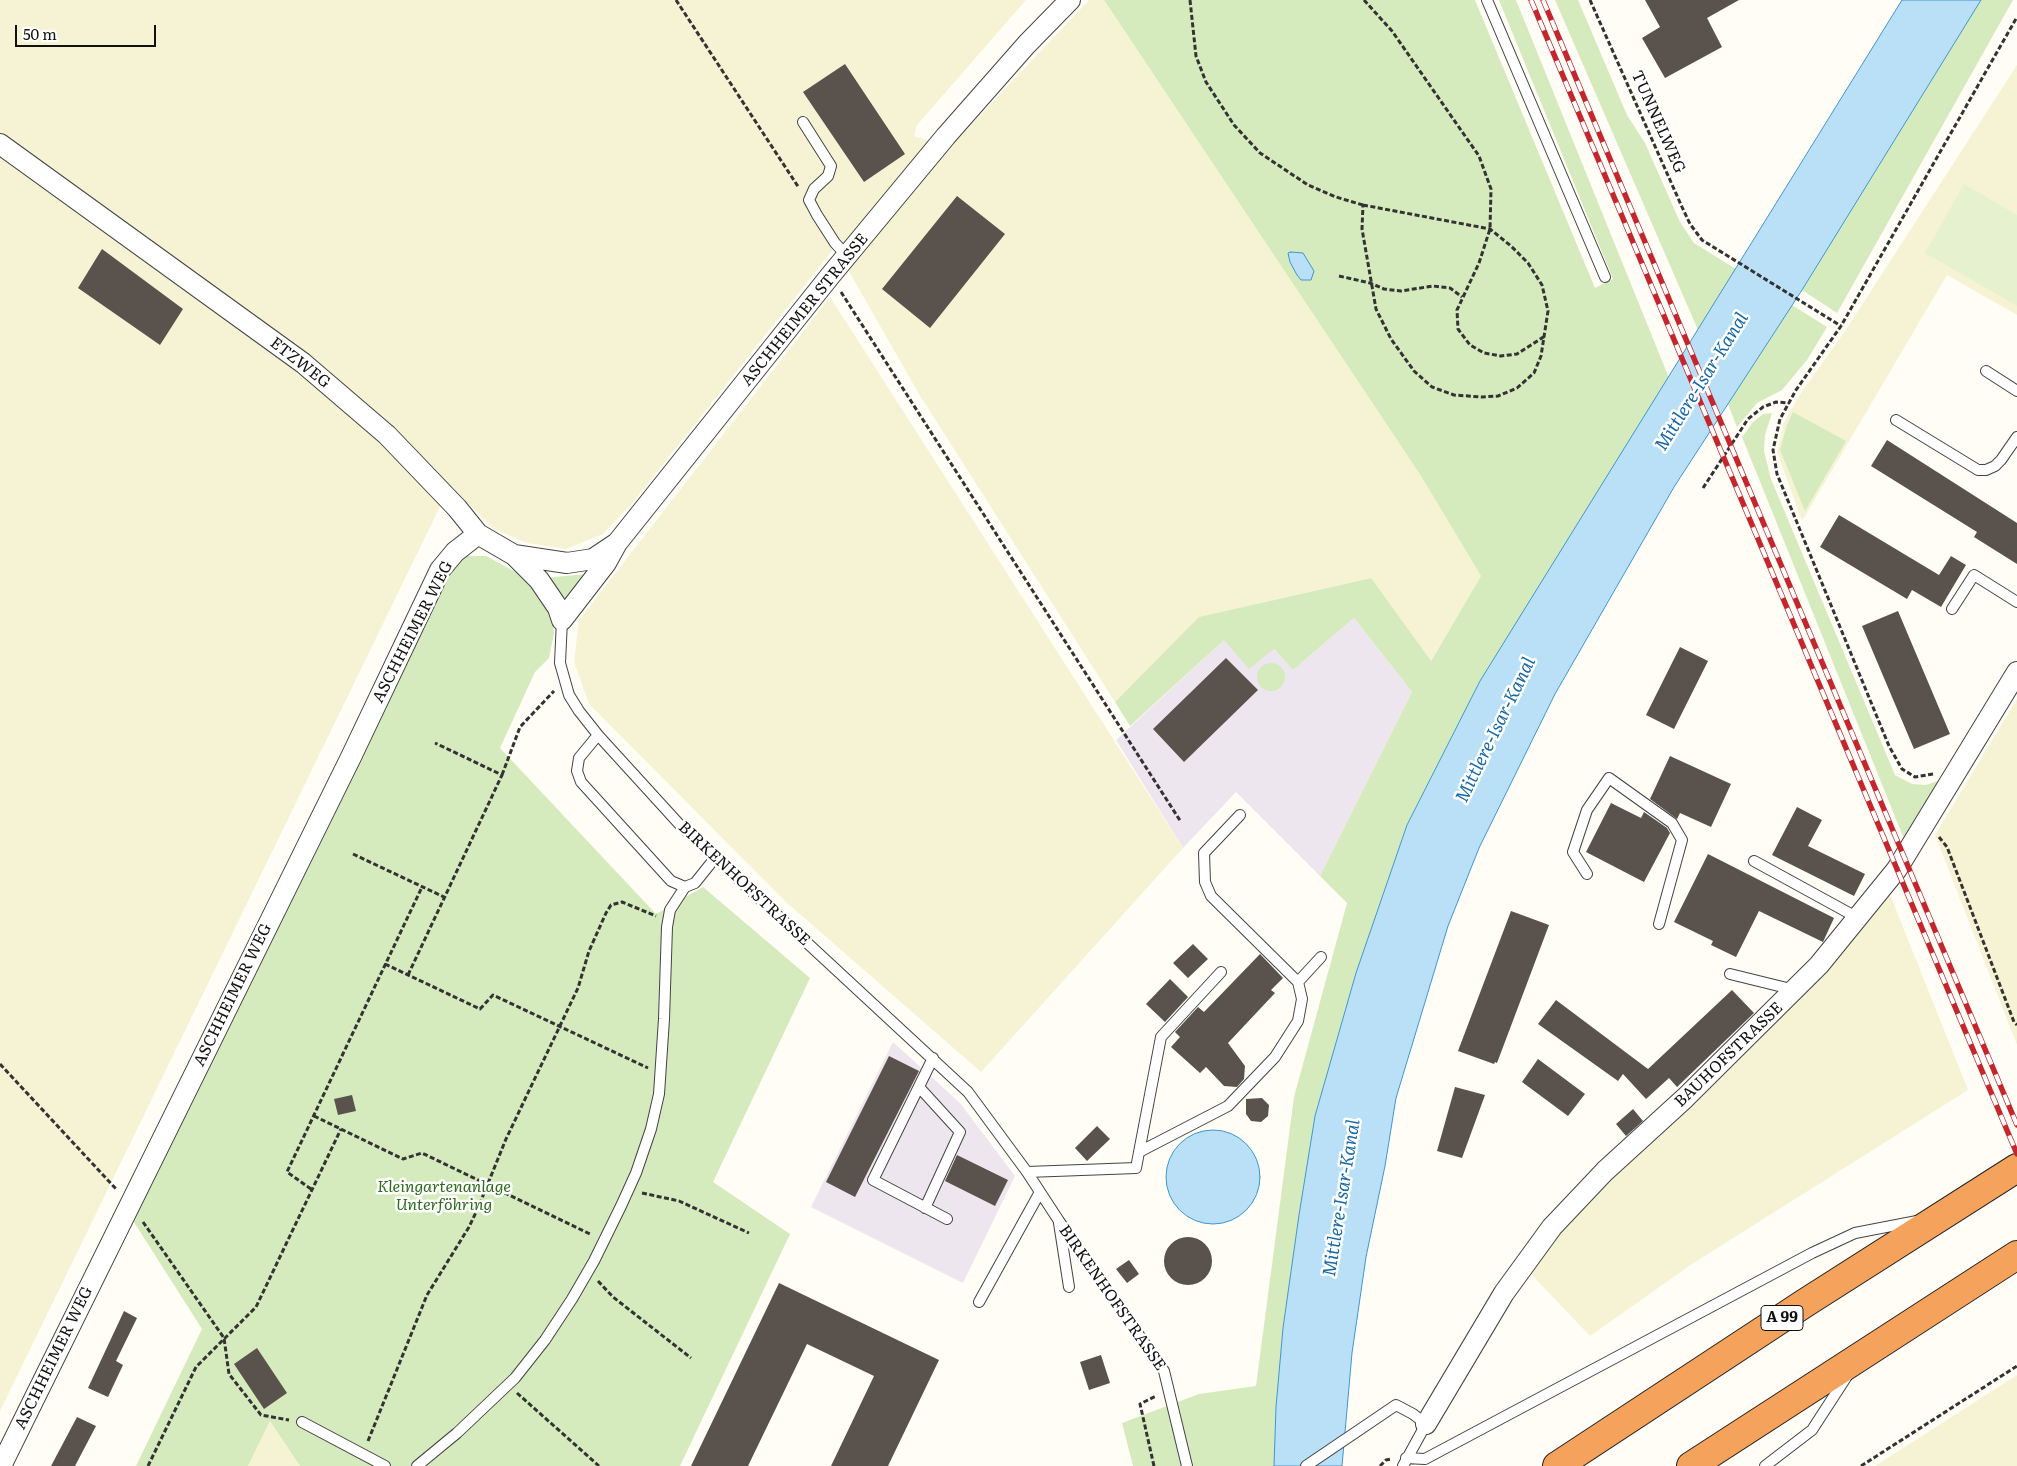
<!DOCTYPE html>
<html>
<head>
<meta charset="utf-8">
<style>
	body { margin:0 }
	#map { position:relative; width:2017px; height:1466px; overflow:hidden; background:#fffdf5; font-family:Literata,serif }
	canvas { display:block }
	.scale { position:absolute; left:15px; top:25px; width:141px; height:22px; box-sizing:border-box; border:2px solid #111; border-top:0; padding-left:6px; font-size:15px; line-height:18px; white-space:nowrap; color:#111; -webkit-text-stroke:4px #fff; paint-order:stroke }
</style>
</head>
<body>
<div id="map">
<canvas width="2017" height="1466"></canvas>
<div class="scale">50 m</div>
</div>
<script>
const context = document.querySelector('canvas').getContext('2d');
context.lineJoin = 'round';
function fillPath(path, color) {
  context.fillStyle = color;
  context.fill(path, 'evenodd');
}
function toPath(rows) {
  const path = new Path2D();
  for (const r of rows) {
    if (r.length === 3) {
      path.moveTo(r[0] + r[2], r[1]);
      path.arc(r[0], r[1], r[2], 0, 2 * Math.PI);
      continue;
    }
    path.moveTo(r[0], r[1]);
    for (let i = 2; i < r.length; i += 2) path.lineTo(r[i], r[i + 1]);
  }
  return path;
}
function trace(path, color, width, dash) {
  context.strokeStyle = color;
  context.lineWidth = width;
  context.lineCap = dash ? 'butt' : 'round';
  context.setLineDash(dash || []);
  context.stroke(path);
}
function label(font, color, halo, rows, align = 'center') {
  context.font = font + ' Literata,serif';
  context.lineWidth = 5;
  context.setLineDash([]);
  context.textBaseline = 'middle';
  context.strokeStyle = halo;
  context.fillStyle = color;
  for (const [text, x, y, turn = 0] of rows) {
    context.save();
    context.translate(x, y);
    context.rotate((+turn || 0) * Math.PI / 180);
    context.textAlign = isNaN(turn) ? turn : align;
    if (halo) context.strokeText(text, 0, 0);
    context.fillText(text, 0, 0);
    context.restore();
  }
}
const industrial = toPath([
	[1354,618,1412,692,1320,876,1236,792,1183,848,1116,740,1225,639,1274,649,1293,670],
	[893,1042,960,1103,1015,1176,963,1283,811,1207]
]);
const farmland = toPath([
	[0,0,1026,0,917,125,914,136,949,148,1089,0,1104,0,1421,476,1481,576,1430,662,1370,578,1200,617,1115,702,919,394,835,247,634,501,603,534,566,549,527,543,494,529,450,486,0,1411],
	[2017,65,2017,315,1947,275,1802,521,1777,452,1784,422,1801,393,1845,331],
	[830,297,1183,848,981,1072,786,902,589,704,574,662,579,620],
	[2017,699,2017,1045,1935,835],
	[1889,892,1968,1090,1692,1264,1590,1336,1530,1273,1559,1231,1611,1176,1790,1008],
	[2017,1375,2017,1466,1875,1466],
	[270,1421,300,1466,248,1466]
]);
const green = toPath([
	[1104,0,1475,0,1595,288,1613,279,1499,0,1516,0,1669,378,1480,681,1407,825,1356,973,1315,1116,1299,1215,1283,1328,1276,1407,1274,1466,1133,1466,1122,1423,1199,1394,1256,1386,1294,1097,1347,903,1320,876,1412,692,1354,618,1293,670,1274,649,1249,669,1224,640,1130,726,1115,702,1199,617,1371,578,1431,661,1481,576,1421,476],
	[1555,0,1578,0,1627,115,1645,143,1680,222,1694,243,1736,269,1698,330],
	[1981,0,2013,0,1837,313,1802,290],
	[1792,305,1827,327,1807,360,1782,390,1757,403,1737,427,1728,404],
	[1793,412,1846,441,1805,511,1780,450,1787,425],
	[1772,413,1765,435,1764,451,1771,479,1895,775,1912,784,1926,785,1940,780,1904,839,1742,437,1753,422,1763,414],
	[464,556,486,556,525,577,552,612,554,633,549,658,535,672,500,748,656,914,703,887,810,978,713,1182,790,1234,680,1466,300,1466,270,1421,248,1466,136,1466,202,1329,132,1219,452,565],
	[587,574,564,604,544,578],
	[1271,677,14]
]);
const pitch = toPath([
	[1964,184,2017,215,2017,306,1925,253]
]);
const water = toPath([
	[1902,0,1981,0,1802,290,1674,487,1555,694,1479,848,1448,926,1396,1098,1385,1166,1366,1257,1352,1353,1342,1466,1274,1466,1276,1407,1283,1328,1299,1215,1315,1116,1356,973,1407,825,1480,681,1902,0],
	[1291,252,1303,253,1314,271,1311,280,1301,280,1297,275,1290,262,1288,253,1291,252],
	[1213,1177,47]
]);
const building = toPath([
	[1645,0,1739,0,1707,18,1722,47,1665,78,1642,38,1660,27],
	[845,64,905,154,864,182,803,92],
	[957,196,1005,234,930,328,882,289],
	[102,249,183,309,160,345,78,288],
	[1887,440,2017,523,2017,564,1974,537,1977,532,1871,466],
	[1839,515,1939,575,1951,556,1966,565,1941,607,1912,590,1907,599,1820,547],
	[1898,611,1950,734,1914,749,1862,626],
	[1680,647,1708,661,1674,729,1646,715],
	[1226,658,1258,690,1184,762,1153,729],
	[1670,756,1731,784,1711,827,1680,813,1677,819,1650,799],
	[1611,803,1641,818,1644,812,1667,828,1670,833,1644,882,1586,852],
	[1797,807,1822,820,1808,846,1865,874,1854,896,1772,855],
	[1708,854,1834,918,1823,942,1759,911,1736,957,1711,945,1713,941,1674,922],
	[1511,911,1549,925,1497,1063,1495,1062,1494,1064,1458,1051],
	[1193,944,1208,959,1188,978,1173,963],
	[1260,954,1283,978,1271,990,1275,993,1228,1043,1245,1066,1244,1079,1237,1087,1224,1086,1206,1067,1200,1073,1171,1047,1180,1037,1175,1032,1198,1007,1204,1012],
	[1170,979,1188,997,1165,1022,1146,1004],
	[1732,990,1754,1013,1677,1087,1669,1078,1646,1099,1623,1074,1618,1081,1538,1024,1556,1000,1648,1069],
	[889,1056,919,1071,855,1197,826,1182],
	[1538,1059,1585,1094,1568,1116,1522,1082],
	[1455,1087,1485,1095,1462,1158,1437,1151],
	[352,1095,356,1111,338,1115,334,1099],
	[1262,1098,1269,1105,1268,1116,1261,1122,1251,1121,1246,1114,1246,1099],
	[1633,1109,1643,1121,1626,1136,1616,1124],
	[1097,1126,1110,1139,1087,1161,1075,1148],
	[957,1155,1008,1180,995,1206,945,1181],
	[1188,1261,24],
	[1129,1260,1139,1274,1127,1283,1116,1269],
	[779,1283,939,1360,888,1466,831,1466,874,1376,807,1344,748,1466,691,1466],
	[124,1311,137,1318,116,1361,123,1365,108,1397,88,1388],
	[257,1348,287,1393,264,1409,234,1364],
	[1101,1355,1110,1383,1089,1390,1080,1362],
	[77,1417,96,1426,75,1466,51,1466]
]);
const path = toPath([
	[676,0,799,188],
	[1190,0,1196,56,1206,82,1234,125,1260,153,1308,185,1336,197,1363,205],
	[1364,0,1392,31,1479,156,1491,189,1490,229,1479,263,1457,310,1458,329,1470,345,1484,353,1501,356,1517,354,1545,336],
	[1590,0,1682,207,1690,224,1702,240,1841,326],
	[1363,205,1490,229,1511,246,1528,263,1542,285,1548,311,1541,356,1534,373,1517,388,1498,396,1482,397,1454,395,1432,387,1414,371,1391,339,1376,309,1362,229,1363,205],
	[1339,276,1370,283,1384,289,1401,291,1433,286,1450,288,1462,297],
	[841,292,1181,822],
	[1703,488,1748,419,1763,407,1776,402,1789,403],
	[1933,774,1915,777,1902,769,1889,746,1777,474,1773,450,1780,419,1796,390,1841,326,2017,17],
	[502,775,520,727,554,691],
	[1939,837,1947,847,2014,1022,2017,1025],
	[353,854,444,897],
	[385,964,480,1009,493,995,648,1068],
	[408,975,502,775,435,743],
	[0,1064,117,1190],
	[314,1116,403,1159,422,1153,592,1235],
	[311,1189,287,1172,422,887],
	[642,1193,679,1201,749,1233],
	[143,1222,224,1338,229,1374,261,1415,289,1420],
	[598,1281,613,1297,691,1358],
	[517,1393,599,1466],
	[368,1441,427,1295,469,1227,478,1208,506,1139,578,988,589,951,606,913,611,905,622,902,656,916],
	[148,1466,196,1367,256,1307,341,1129],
	[1154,1466,1140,1404,1156,1396],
	[1380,1466,1386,1460,1392,1459],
	[1861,1466,2017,1366]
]);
const service = toPath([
	[1487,0,1605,277],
	[803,122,831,166,828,176,814,189,809,200,817,215,835,243,847,256],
	[1986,371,2017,391],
	[1896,420,1978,470,1986,470,1995,466,2001,460,2017,437],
	[1952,609,1974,575,2017,602],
	[562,620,560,663,569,695,579,711,598,735,680,825,968,1092,1027,1172,1059,1221,1164,1371,1187,1466],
	[598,735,579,758,577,771,581,782,671,881,685,887,695,883,715,858],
	[1754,861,1858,918],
	[1587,874,1573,852,1587,810,1609,778,1672,823,1682,840,1659,924],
	[1730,974,1795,990],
	[1298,982,1321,957],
	[933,1058,873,1180,947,1219],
	[919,1087,960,1132,925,1208],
	[1139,1152,1228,1106,1275,1057,1298,1021,1302,999,1298,982,1211,896,1205,882,1204,853,1240,815],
	[1027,1172,1136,1168,1161,1037,1221,972],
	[1059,1223,1069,1287],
	[979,1302,1040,1192],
	[302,1422,385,1466],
	[1406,1458,1425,1459,1812,1253,1855,1233,1917,1221],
	[417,1466,457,1433,515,1378,545,1340,572,1299,594,1261,621,1206,636,1173,651,1129,659,1094,664,1019,667,927,670,910,685,887],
	[1306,1466,1396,1405,1413,1414,1426,1424,1403,1466],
	[1765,1466,1812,1430,1849,1373]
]);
const minor = toPath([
	[0,144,303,363,387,435,457,508,478,534,514,555,539,580,558,608,562,620,606,563,617,543],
	[514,555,567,563,593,559,617,543,830,276,946,136,1027,44,1070,0],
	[1426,1424,1504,1293,1552,1227,1605,1171,1685,1098,1819,965,1897,869,2017,672],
	[1,1466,351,757,440,570,455,552,478,534]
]);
const motorway = toPath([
	[1557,1466,1805,1303,2017,1168],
	[1691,1466,2017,1255]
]);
const rail = toPath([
	[1531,0,2017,1154],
	[1543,0,2017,1125]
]);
const shields = [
	[1782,1318,42]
];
const shieldNames = [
	["A 99",1782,1318]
];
const streetNames = [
	["TUNNELWEG",1658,122,66],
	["ASCHHEIMER STRASSE",805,310,-51],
	["ETZWEG",300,363,38],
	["ASCHHEIMER WEG",413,632,-63],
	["BIRKENHOFSTRASSE",744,884,43],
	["ASCHHEIMER WEG",233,995,-64],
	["BAUHOFSTRASSE",1729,1055,-44],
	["BIRKENHOFSTRASSE",1112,1298,55],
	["ASCHHEIMER WEG",54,1358,-64]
];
const parkNames = [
	["Kleingartenanlage",444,1187],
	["Unterföhring",444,1205]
];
const waterNames = [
	["Mittlere-Isar-Kanal",1702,382,-58],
	["Mittlere-Isar-Kanal",1496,730,-64],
	["Mittlere-Isar-Kanal",1342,1198,-81]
];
fillPath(industrial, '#eee6ef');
fillPath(farmland, '#f6f3d4');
fillPath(green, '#d5ebbd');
fillPath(pitch, '#e6f2cf');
fillPath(water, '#b9e0f7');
trace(water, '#3f96cf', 1);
fillPath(building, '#5a524d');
trace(service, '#444', 12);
trace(minor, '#444', 22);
trace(motorway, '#222', 30);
trace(path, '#333', 3, [5, 2.5]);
trace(service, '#fff', 10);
trace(minor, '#fff', 20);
trace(motorway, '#f5a25d', 28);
trace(rail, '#c4262e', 5.5);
trace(rail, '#fff', 4, [11]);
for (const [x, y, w] of shields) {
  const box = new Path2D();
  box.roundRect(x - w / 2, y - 12.5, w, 25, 4);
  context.fillStyle = '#fff';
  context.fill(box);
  trace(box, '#111', 1);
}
label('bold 15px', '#111', null, shieldNames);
label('16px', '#111', '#fff', streetNames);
label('italic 16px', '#2f6b1f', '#fff', parkNames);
label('italic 18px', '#1768a6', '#fff', waterNames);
</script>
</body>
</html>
